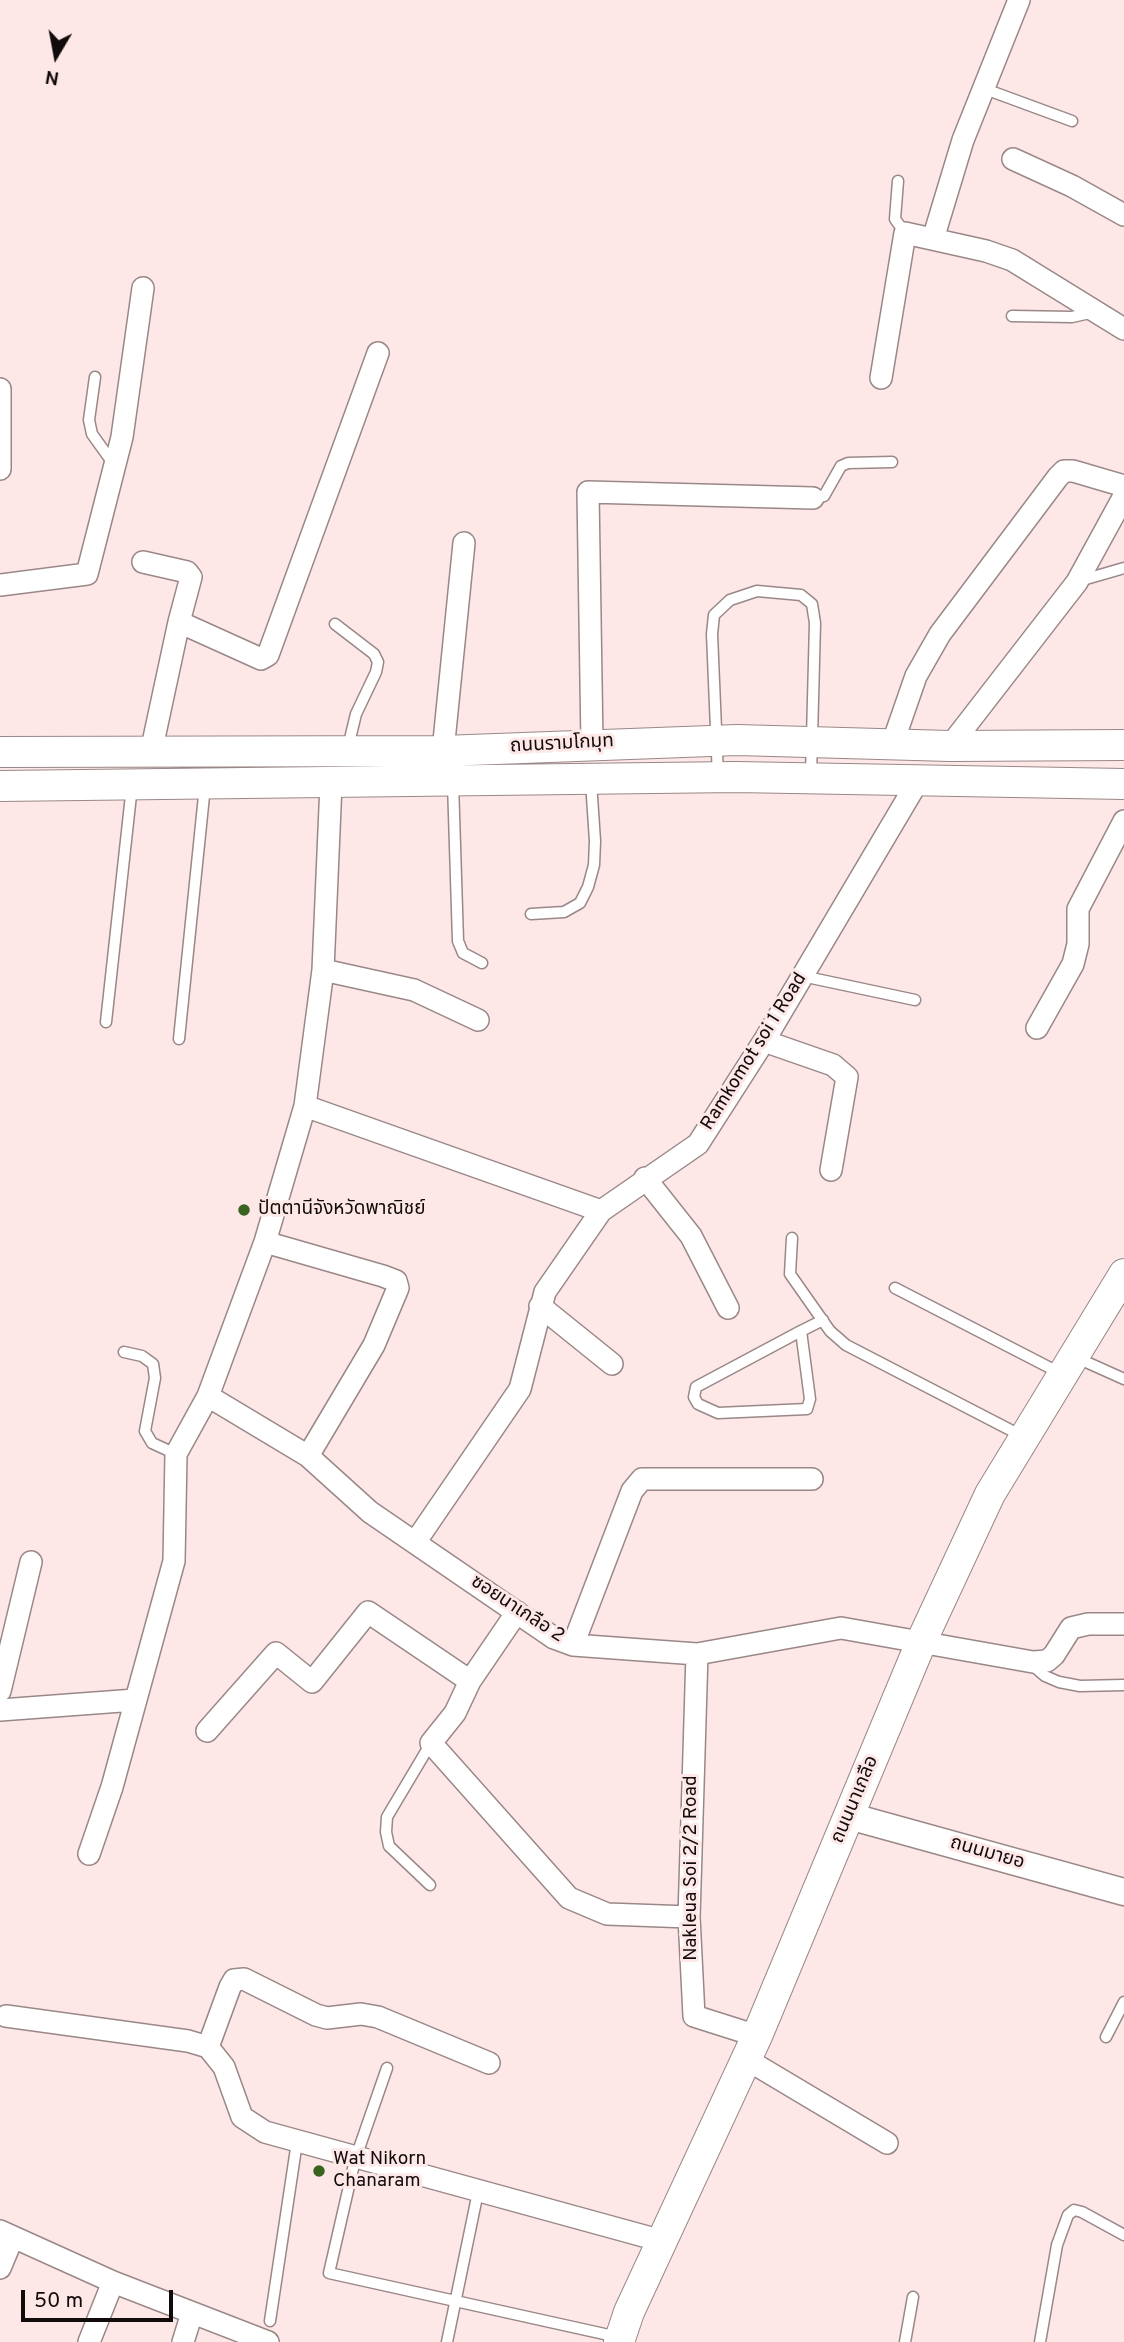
<!DOCTYPE html>
<html>
<head>
<meta charset="utf-8">
<style>
	body { margin:0 }
	#map { position:relative; width:1124px; height:2342px; overflow:hidden; background:#fde8e7; font-family:Overpass,sans-serif }
	canvas { display:block }
	.north { position:absolute; left:21px; top:21px; width:70px; height:70px; -webkit-text-stroke:5px #fde8e7; paint-order:stroke; rotate:190deg; font-size:19px; font-weight:700; line-height:28px; text-align:center; color:#120b0b }
	.north::after { content:''; display:block; margin:auto; width:24px; height:32px; background:#120b0b; clip-path:polygon(50% 0,100% 100%,50% 72%,0 100%) }
	.scale { position:absolute; left:21px; top:2290px; width:152px; height:32px; box-sizing:border-box; border:4px solid #120b0b; border-top:0; padding-left:9px; font-size:21px; line-height:24px; white-space:nowrap; color:#120b0b; -webkit-text-stroke:5px #fde8e7; paint-order:stroke }
</style>
</head>
<body>
<div id="map">
<canvas width="1124" height="2342"></canvas>
<div class="north">N</div>
<div class="scale">50 m</div>
</div>
<script>
const context = document.querySelector('canvas').getContext('2d');
context.lineJoin = 'round';
function toPath(rows) {
  const path = new Path2D();
  for (const r of rows) {
    path.moveTo(r[0], r[1]);
    for (let i = 2; i < r.length; i += 2) path.lineTo(r[i], r[i + 1]);
  }
  return path;
}
function trace(path, color, width, dash) {
  context.strokeStyle = color;
  context.lineWidth = width;
  context.lineCap = dash ? 'butt' : 'round';
  context.setLineDash(dash || []);
  context.stroke(path);
}
function label(font, color, halo, rows, align = 'center') {
  context.font = font + ' Overpass,"Noto Sans Thai",sans-serif';
  context.lineWidth = 6;
  context.setLineDash([]);
  context.textBaseline = 'middle';
  context.strokeStyle = halo;
  context.fillStyle = color;
  for (const [text, x, y, turn = 0] of rows) {
    context.save();
    context.translate(x, y);
    context.rotate((+turn || 0) * Math.PI / 180);
    context.textAlign = isNaN(turn) ? turn : align;
    if (halo) context.strokeText(text, 0, 0);
    context.fillText(text, 0, 0);
    context.restore();
  }
}
const service = toPath([
	[985,89,1072,121],
	[898,181,895,219,905,233],
	[1012,316,1072,317,1094,312],
	[95,377,89,420,92,434,115,466],
	[813,498,824,496,841,466,848,463,892,462],
	[1079,581,1124,568],
	[335,624,374,654,378,662,376,672,356,714,348,747],
	[718,777,712,634,714,615,730,600,757,591,801,595,812,604,815,623,811,776],
	[453,783,458,941,463,953,482,963],
	[531,914,564,912,580,903,588,887,594,865,595,841,591,782],
	[802,976,915,1000],
	[106,1022,132,786],
	[179,1039,205,786],
	[792,1238,790,1274,830,1331,846,1345,1022,1436],
	[895,1288,1060,1373],
	[801,1331,810,1399,807,1409,718,1413,698,1404,694,1397,696,1387,801,1331,823,1320],
	[124,1352,142,1356,153,1364,155,1378,145,1431,152,1443,176,1454],
	[1075,1357,1124,1379],
	[1031,1664,1045,1676,1059,1682,1080,1686,1124,1685],
	[430,1885,389,1846,386,1832,387,1817,431,1743],
	[1106,2037,1124,2002],
	[387,2068,355,2160,329,2273,618,2337],
	[270,2321,297,2142],
	[447,2342,478,2192],
	[905,2342,913,2297],
	[1040,2342,1057,2245,1068,2215,1074,2210,1082,2212,1124,2235]
]);
const minor = toPath([
	[1013,159,1072,186,1124,215],
	[933,239,963,140,1019,0],
	[881,378,905,233,986,251,1012,260,1124,329],
	[0,389,0,469],
	[143,562,187,572,191,577,179,622],
	[0,585,87,574,122,437,143,288],
	[592,744,588,492,813,498],
	[892,745,916,676,940,634,1058,477,1064,471,1073,471,1124,486],
	[950,746,1077,582,1124,496],
	[443,751,464,543],
	[151,752,179,622,261,659,268,655,378,353],
	[323,970,414,990,478,1020],
	[1037,1028,1073,964,1078,944,1078,909,1124,821],
	[764,1041,833,1065,847,1077,831,1170],
	[305,1106,601,1211],
	[645,1178,691,1236,728,1308],
	[265,1242,383,1276,396,1281,398,1288,374,1345,308,1456],
	[540,1306,612,1364],
	[208,1396,308,1456,370,1512,554,1638,573,1645,697,1654,841,1628,1033,1662,1047,1661,1054,1655,1071,1628,1088,1624,1124,1624],
	[416,1541,520,1389,545,1292,601,1211,698,1144,764,1041,918,781],
	[517,1612,470,1681,455,1713,431,1743,569,1898,607,1914,689,1917],
	[573,1645,632,1491,642,1479,812,1479],
	[697,1654,689,1917,694,2016,757,2036],
	[0,1691,31,1562],
	[0,1710,135,1700],
	[207,1731,276,1653,312,1682,368,1612,470,1681],
	[89,1854,112,1787,174,1561,176,1454,208,1396,265,1242,305,1106,323,970,331,784],
	[6,2016,188,2041,208,2047,224,2067,242,2117,265,2132,662,2241],
	[208,2047,230,1987,234,1980,244,1979,316,2015,327,2018,361,2014,378,2017,489,2063],
	[746,2059,887,2143],
	[0,2231,113,2282,268,2342],
	[0,2268,13,2237],
	[89,2342,113,2282],
	[183,2342,192,2313]
]);
const tertiary = toPath([
	[849,1816,1124,1892]
]);
const secondary = toPath([
	[0,752,443,751,737,740,950,746,1124,745],
	[0,786,736,777,1124,784],
	[619,2342,629,2312,757,2036,922,1640,990,1494,1124,1274]
]);
const markers = [
	[244,1210,7,"#396420"],
	[319,2171,7,"#396420"]
];
const streetNames = [
	["ถนนรามโกมุท",562,745,-3],
	["Ramkomot soi 1 Road",755,1052,-58],
	["ซอยนาเกลือ 2",517,1610,33],
	["ถนนนาเกลือ",856,1800,-67],
	["ถนนมายอ",987,1854,16],
	["Nakleua Soi 2/2 Road",692,1868,-90]
];
const poiNames = [
	["ปัตตานีจังหวัดพาณิชย์",258,1210],
	["Wat Nikorn",333,2160],
	["Chanaram",333,2182]
];
trace(service, '#9a8787', 13);
trace(minor, '#9a8787', 24);
trace(tertiary, '#9a8787', 29);
trace(secondary, '#9a8787', 32);
trace(service, '#fff', 10);
trace(minor, '#fff', 21);
trace(tertiary, '#fff', 26);
trace(secondary, '#fff', 30);
for (const [x, y, r, color] of markers) {
  const dot = new Path2D();
  dot.arc(x, y, r, 0, 2 * Math.PI);
  context.fillStyle = color;
  context.fill(dot);
  trace(dot, '#fde8e7', 2.5);
}
label('19px', '#120b0b', '#fde8e7', streetNames);
label('19px', '#120b0b', '#fde8e7', poiNames, 'left');
</script>
</body>
</html>
